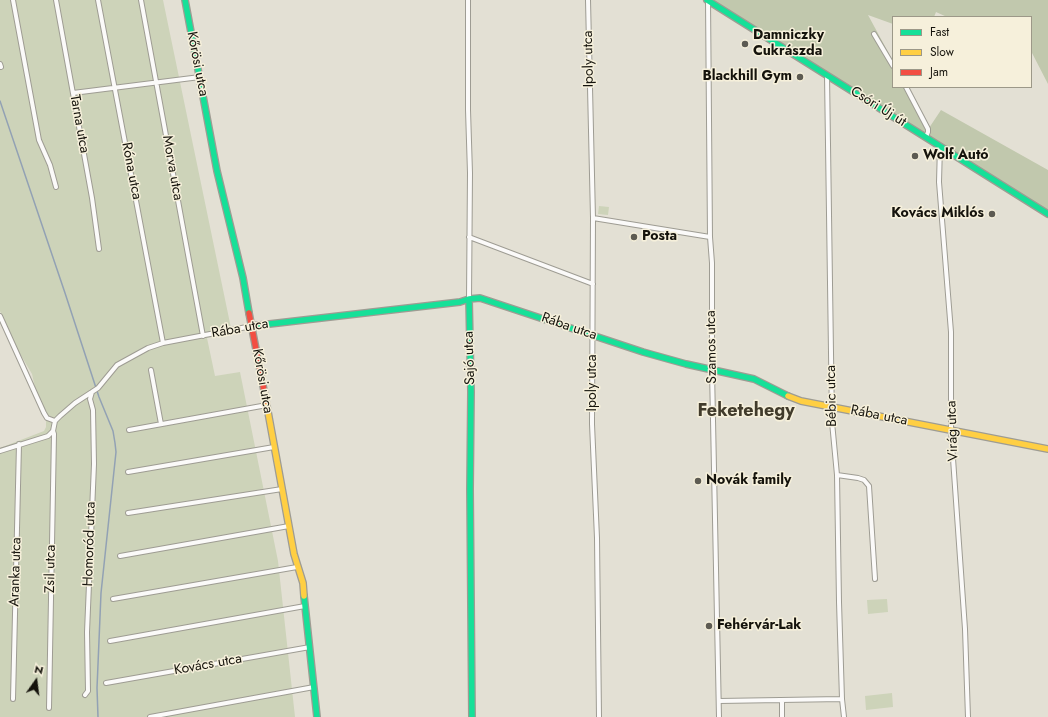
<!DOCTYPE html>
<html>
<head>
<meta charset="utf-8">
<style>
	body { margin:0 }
	#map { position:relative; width:1048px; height:717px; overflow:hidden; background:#e3e0d4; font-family:Jost,sans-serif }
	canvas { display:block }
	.legend { position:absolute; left:892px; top:16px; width:140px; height:72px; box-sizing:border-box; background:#f6f0db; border:1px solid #9c9888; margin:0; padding:5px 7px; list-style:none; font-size:12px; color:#15130c }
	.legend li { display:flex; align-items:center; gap:8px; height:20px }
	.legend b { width:20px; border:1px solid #9c9888 }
	.north { position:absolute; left:16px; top:661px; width:40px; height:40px; -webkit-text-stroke:3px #f6f0db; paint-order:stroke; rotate:14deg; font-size:11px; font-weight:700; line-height:16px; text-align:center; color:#15130c }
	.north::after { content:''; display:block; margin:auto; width:14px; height:18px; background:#15130c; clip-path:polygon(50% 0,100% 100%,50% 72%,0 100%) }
</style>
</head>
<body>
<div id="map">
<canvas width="1048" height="717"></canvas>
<ul class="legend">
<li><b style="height:5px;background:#16e098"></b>Fast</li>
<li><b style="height:5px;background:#ffcf43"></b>Slow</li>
<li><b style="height:5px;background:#f24e42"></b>Jam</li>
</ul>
<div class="north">N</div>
</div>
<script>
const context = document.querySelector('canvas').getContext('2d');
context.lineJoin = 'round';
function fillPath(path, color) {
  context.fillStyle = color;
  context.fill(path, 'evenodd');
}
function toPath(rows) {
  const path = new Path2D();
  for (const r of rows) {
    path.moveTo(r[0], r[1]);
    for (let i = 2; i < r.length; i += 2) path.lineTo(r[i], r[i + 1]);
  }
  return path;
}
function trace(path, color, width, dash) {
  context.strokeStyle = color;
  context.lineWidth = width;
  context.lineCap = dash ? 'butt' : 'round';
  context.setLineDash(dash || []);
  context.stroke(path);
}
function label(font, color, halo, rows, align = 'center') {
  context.font = font + ' Jost,sans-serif';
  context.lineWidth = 3;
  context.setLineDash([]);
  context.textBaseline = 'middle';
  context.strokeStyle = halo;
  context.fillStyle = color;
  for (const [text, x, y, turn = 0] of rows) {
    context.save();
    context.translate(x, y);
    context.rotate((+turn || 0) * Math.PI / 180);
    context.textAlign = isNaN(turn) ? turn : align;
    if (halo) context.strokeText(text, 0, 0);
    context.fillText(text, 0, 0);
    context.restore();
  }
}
const green = toPath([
	[0,0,163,0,232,333,207,338,215,376,240,372,278,561,295,717,0,717,0,448,44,431,46,427,46,419,36,392,32,374,13,342,0,311],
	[599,206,609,207,608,215,598,214],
	[887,599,888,612,868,614,867,600],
	[892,693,893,707,866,710,865,696]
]);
const forest = toPath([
	[707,0,1048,0,1048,84,1031,51,1031,17,947,17,936,12,934,17,893,17,893,24,868,15,893,61,893,87,907,87,929,128,941,110,1048,170,1048,214]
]);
const stream = toPath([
	[0,101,65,293,99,397,113,431,115,443,116,452,101,593,97,688,98,717]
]);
const street = toPath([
	[13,0,39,140,50,165,56,187],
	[56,0,92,198,99,249],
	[98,0,163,343],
	[141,0,203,336],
	[468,0,468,110,470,173,469,299],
	[588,0,593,218,592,424,597,538,599,717],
	[708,0,710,237,712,263,712,370,719,717],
	[874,34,893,66],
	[0,64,1,67],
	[827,75,832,422,837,475,839,602,842,699,844,717],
	[906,87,928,129,928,132,926,137],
	[73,93,200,77],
	[940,146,939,182,951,332,951,430,965,629,968,717],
	[593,218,710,237],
	[469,237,593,284],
	[0,316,44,413,47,418,55,421],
	[151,370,161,424],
	[129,430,267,405],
	[0,451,48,436,53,431,55,421,60,416,75,403,98,388,117,365,148,348,163,343,252,326],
	[128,472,274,447],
	[837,475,858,478,864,480,869,486,875,579],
	[128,513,282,489],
	[120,556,289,526],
	[113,599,297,567],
	[110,641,305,606],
	[106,683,310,647],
	[85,695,88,691,87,632,94,464,93,410,90,399,92,392],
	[13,699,19,444],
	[782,700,782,717],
	[719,701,842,699],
	[49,708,54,434,53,431],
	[150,717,314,687]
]);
const fast = toPath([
	[185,0,217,171,243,278,249,313],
	[707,0,1048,214],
	[469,299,471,392,470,489,472,717],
	[252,326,460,302,469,299,480,298,643,352,686,364,754,379,788,396],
	[304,596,317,717]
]);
const slow = toPath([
	[788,396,801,401,1048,449],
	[266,401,294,554,303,583,304,596]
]);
const jam = toPath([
	[249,313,266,401]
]);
const markers = [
	[745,44,4,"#5d5b52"],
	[800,77,4,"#5d5b52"],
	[915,156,4,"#5d5b52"],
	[992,214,4,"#5d5b52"],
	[634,237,4,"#5d5b52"],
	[698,481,4,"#5d5b52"],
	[709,626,4,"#5d5b52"]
];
const poiNames = [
	["Damniczky",753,36],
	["Cukrászda",753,52],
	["Blackhill Gym",792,77,"right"],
	["Wolf Autó",923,156],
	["Kovács Miklós",984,214,"right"],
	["Posta",642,237],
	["Novák family",706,481],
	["Fehérvár-Lak",717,626]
];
const streetNames = [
	["Ipoly utca",589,59,-91],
	["Kőrösi utca",197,64,79],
	["Csóri Új út",878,107,32],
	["Tarna utca",79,124,80],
	["Morva utca",172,168,80],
	["Róna utca",131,171,79],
	["Rába utca",569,327,19],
	["Rába utca",240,329,-10],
	["Szamos utca",712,347,-91],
	["Sajó utca",470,358,-92],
	["Kőrösi utca",262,381,80],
	["Ipoly utca",593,383,-90],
	["Bébic utca",832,396,-91],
	["Rába utca",879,416,11],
	["Virág utca",953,431,-92],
	["Homoród utca",90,544,-88],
	["Zsil utca",51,569,-89],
	["Aranka utca",16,572,-88],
	["Kovács utca",208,665,-10]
];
const districtNames = [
	["Feketehegy",746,412]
];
fillPath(green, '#cdd3b9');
fillPath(forest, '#c1c8ad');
trace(stream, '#92a1b4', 1.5);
trace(street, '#9e9c93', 6);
trace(fast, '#9e9c93', 8);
trace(slow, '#9e9c93', 8);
trace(jam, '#9e9c93', 8);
trace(street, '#fbfaf9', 4);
trace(fast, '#16e098', 5.5);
trace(slow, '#ffcf43', 5.5);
trace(jam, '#f24e42', 5.5);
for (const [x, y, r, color] of markers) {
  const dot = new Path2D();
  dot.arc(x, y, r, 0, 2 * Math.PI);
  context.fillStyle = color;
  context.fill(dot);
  trace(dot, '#f6f0db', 1.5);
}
label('bold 14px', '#15130c', '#f6f0db', poiNames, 'left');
label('14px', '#15130c', '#f6f0db', streetNames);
label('bold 18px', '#413b2b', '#f6f0db', districtNames);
</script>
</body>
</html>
